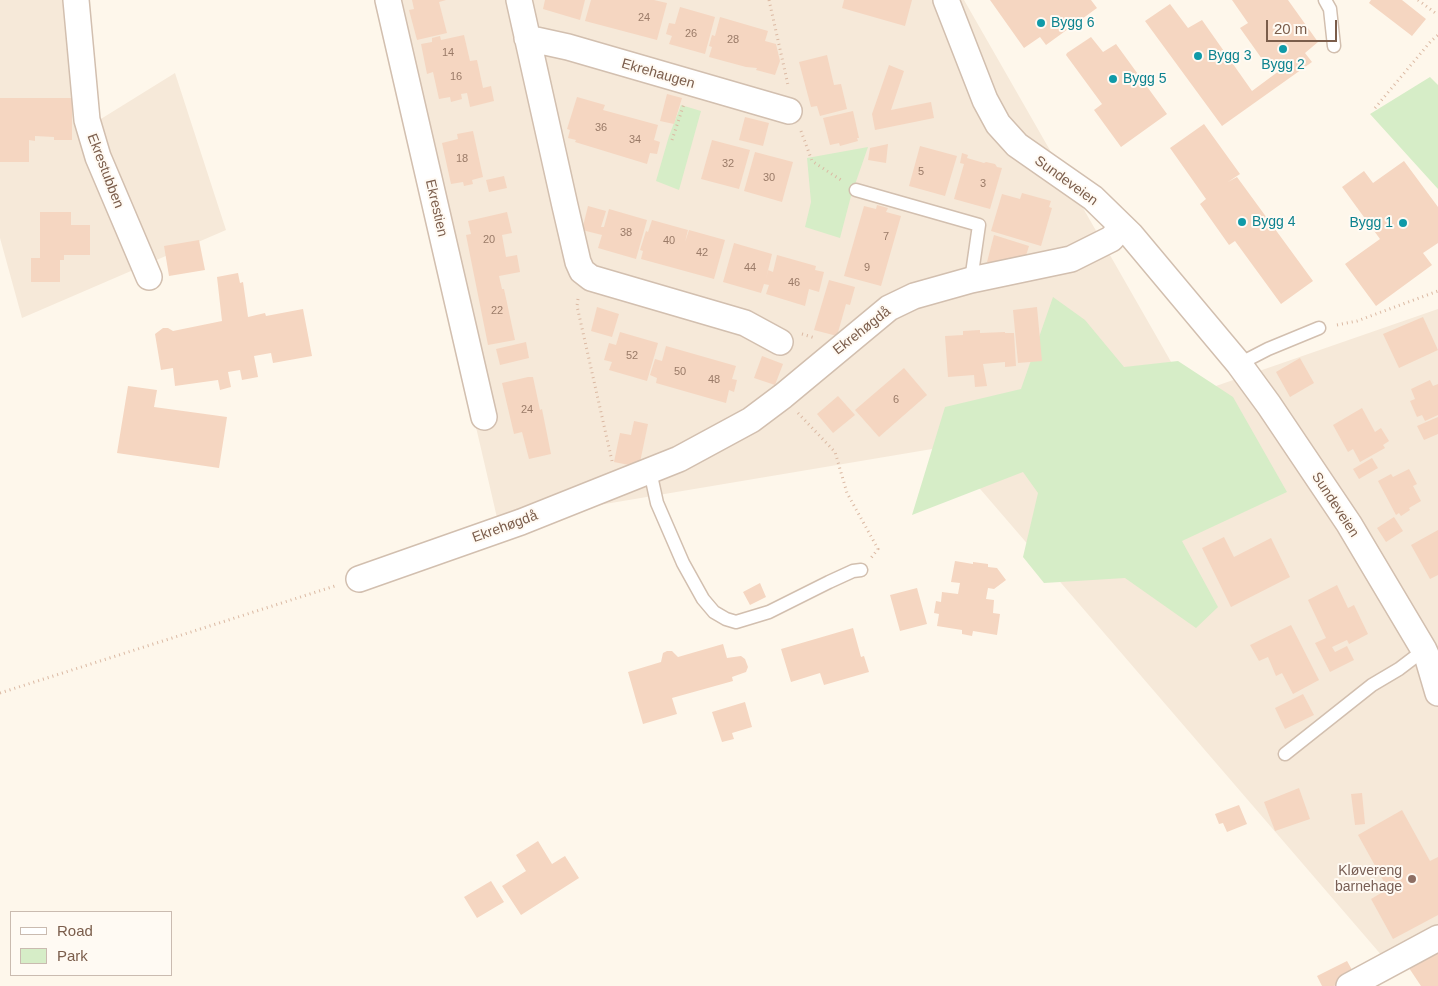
<!DOCTYPE html>
<html>
<head>
<meta charset="utf-8">
<style>
	body { margin:0 }
	#map { position:relative; width:1438px; height:986px; overflow:hidden; background:#fef7eb; font-family:Helvetica,sans-serif }
	canvas { display:block }
	.legend { position:absolute; left:10px; top:911px; width:162px; height:65px; box-sizing:border-box; background:#fffaf3; border:1px solid #cabbb0; margin:0; padding:6px 9px; list-style:none; font-size:15px; color:#7b5d4b }
	.legend li { display:flex; align-items:center; gap:10px; height:25px }
	.legend b { width:25px; border:1px solid #cabbb0 }
	.scale { position:absolute; left:1266px; top:20px; width:71px; height:22px; box-sizing:border-box; border:2px solid #7b5d4b; border-top:0; padding-left:6px; font-size:15px; line-height:18px; white-space:nowrap; color:#7b5d4b; -webkit-text-stroke:4px #fffaf3; paint-order:stroke }
</style>
</head>
<body>
<div id="map">
<canvas width="1438" height="986"></canvas>
<ul class="legend">
<li><b style="height:6px;background:#fff"></b>Road</li>
<li><b style="height:14px;background:#d6edc7"></b>Park</li>
</ul>
<div class="scale">20 m</div>
</div>
<script>
const context = document.querySelector('canvas').getContext('2d');
context.lineJoin = 'round';
function fillPath(path, color) {
  context.fillStyle = color;
  context.fill(path, 'evenodd');
}
function toPath(rows) {
  const path = new Path2D();
  for (const r of rows) {
    path.moveTo(r[0], r[1]);
    for (let i = 2; i < r.length; i += 2) path.lineTo(r[i], r[i + 1]);
  }
  return path;
}
function trace(path, color, width, dash) {
  context.strokeStyle = color;
  context.lineWidth = width;
  context.lineCap = dash ? 'butt' : 'round';
  context.setLineDash(dash || []);
  context.stroke(path);
}
function label(font, color, halo, rows, align = 'center') {
  context.font = font + ' Helvetica,sans-serif';
  context.lineWidth = 4;
  context.setLineDash([]);
  context.textBaseline = 'middle';
  context.strokeStyle = halo;
  context.fillStyle = color;
  for (const [text, x, y, turn = 0] of rows) {
    context.save();
    context.translate(x, y);
    context.rotate((+turn || 0) * Math.PI / 180);
    context.textAlign = isNaN(turn) ? turn : align;
    if (halo) context.strokeText(text, 0, 0);
    context.fillText(text, 0, 0);
    context.restore();
  }
}
const residential = toPath([
	[0,0,87,0,96,122,175,73,226,230,22,318,0,238],
	[377,0,964,0,1190,395,1438,309,1438,926,1383,957,944,447,498,522]
]);
const green = toPath([
	[1430,77,1438,85,1438,189,1370,114],
	[681,105,701,111,679,190,656,181,669,136],
	[868,147,851,196,840,238,805,227,811,202,807,158],
	[1053,297,1085,320,1124,367,1178,361,1233,397,1287,492,1182,541,1218,607,1196,628,1125,578,1044,583,1023,557,1038,493,1023,472,912,515,945,407,1021,389]
]);
const building = toPath([
	[412,0,446,0,439,2,447,33,417,40,409,10,414,9],
	[545,0,585,0,580,20,543,9],
	[591,0,654,0,667,3,657,40,585,21],
	[844,0,912,0,905,26,842,8],
	[990,0,1091,0,1097,8,1046,45,1040,37,1024,48],
	[1232,0,1288,0,1318,42,1305,53,1312,62,1222,126,1145,21,1170,4,1188,28,1202,20,1252,91,1283,68,1280,67,1272,73,1240,28,1248,23],
	[1371,0,1402,0,1426,19,1412,36,1369,3],
	[680,7,715,17,705,54,669,44,672,36,666,34,669,23,675,24],
	[720,17,768,31,765,41,776,44,780,61,775,75,756,70,757,68,746,67,709,57,712,47,709,46,712,35,715,36],
	[464,35,470,61,477,60,483,88,491,86,494,101,470,107,467,93,461,94,462,99,451,102,450,97,439,99,433,72,427,74,421,44,432,42,432,38,440,36,441,40],
	[1091,37,1103,52,1116,44,1167,114,1121,147,1094,110,1102,104,1066,55,1067,53],
	[827,55,834,85,841,84,847,109,820,116,817,106,811,107,799,62],
	[889,65,904,71,891,110,931,102,934,118,875,130,872,114],
	[667,94,682,98,674,124,660,121],
	[577,97,605,105,603,110,658,125,654,140,660,142,657,154,650,153,647,164,575,142,576,140,568,138,570,130,567,129],
	[0,98,72,98,72,140,54,140,54,137,35,136,35,141,29,140,29,162,0,162],
	[853,111,859,138,857,138,858,141,840,146,839,143,830,145,823,118],
	[745,117,769,123,763,146,739,140],
	[1204,124,1240,174,1228,182,1237,177,1313,281,1281,304,1235,241,1229,245,1200,204,1206,199,1170,148],
	[473,131,483,177,472,180,473,184,464,186,463,182,451,184,442,143,458,139,457,134],
	[712,140,750,150,739,189,701,179],
	[888,144,886,163,868,160,870,148],
	[920,146,957,156,945,196,909,186],
	[755,152,793,162,782,202,744,191],
	[962,153,968,155,967,158,984,163,986,162,995,164,997,167,1002,168,990,209,954,199,964,164,960,163],
	[1404,161,1438,207,1438,243,1423,253,1432,265,1376,306,1345,264,1380,239,1342,187,1364,171,1373,183],
	[504,176,507,188,489,192,486,180],
	[1022,193,1051,201,1049,207,1052,208,1041,246,991,231,1002,194,1020,199],
	[877,205,888,208,886,212,901,216,881,286,844,276,864,206,876,209],
	[588,206,606,211,601,227,604,227,609,209,647,220,636,259,598,248,602,235,582,230],
	[40,212,71,212,71,225,90,225,90,255,64,255,64,260,60,260,60,282,31,282,31,258,40,258],
	[507,212,512,233,502,235,506,257,517,255,520,272,499,276,502,289,504,289,515,340,488,345,466,235,471,234,468,221],
	[652,220,688,230,685,242,689,230,725,240,714,279,641,259,643,251,640,250,646,231,648,232],
	[994,235,1029,246,1024,262,1002,266,987,262],
	[199,240,205,270,169,276,164,246],
	[734,243,772,254,766,279,768,270,773,272,777,255,816,266,815,270,824,272,819,292,809,289,805,306,766,294,769,285,764,284,761,293,723,282],
	[238,273,240,283,243,282,248,317,265,313,266,316,303,309,312,356,273,363,271,353,254,356,258,377,242,380,240,370,228,372,231,387,220,390,218,380,175,386,173,368,161,370,155,334,163,328,168,328,173,331,222,321,217,277],
	[829,280,855,287,850,305,846,304,837,336,814,330],
	[597,307,619,314,612,337,591,331],
	[1037,307,1042,361,1018,363,1013,310],
	[1423,317,1438,350,1399,368,1383,334],
	[980,330,980,333,1005,332,1005,333,1014,333,1016,366,1005,367,1005,362,983,364,987,386,975,387,974,375,948,377,945,336,963,335,963,331],
	[620,332,658,343,647,381,609,370,612,362,604,360,609,343,616,345],
	[526,342,529,358,500,365,496,349],
	[666,346,736,366,732,379,737,380,734,392,729,390,726,403,656,383,657,378,650,375,655,359,662,361],
	[762,356,783,364,775,385,754,378],
	[1300,358,1314,383,1290,397,1276,372],
	[904,368,927,395,879,437,855,410],
	[528,377,533,377,540,410,542,409,551,454,529,459,522,432,514,434,502,383],
	[1430,380,1433,386,1438,384,1438,415,1425,421,1422,415,1417,417,1410,401,1415,399,1411,389],
	[128,386,157,390,154,407,227,417,219,468,117,453],
	[838,396,855,415,833,433,817,414],
	[1362,408,1375,432,1381,428,1389,441,1383,445,1385,448,1360,462,1353,449,1348,452,1333,425],
	[1438,417,1438,434,1424,440,1417,426],
	[634,421,648,424,639,467,614,462,620,433,631,435],
	[1372,458,1378,468,1359,479,1353,469],
	[1409,469,1417,484,1413,486,1421,501,1409,508,1410,510,1401,516,1399,513,1396,515,1378,481,1391,474,1393,477],
	[1394,517,1403,531,1386,542,1377,528],
	[1438,530,1438,575,1430,579,1411,545],
	[1224,537,1234,557,1271,538,1290,577,1231,607,1202,548],
	[955,561,973,564,973,562,988,564,988,567,997,568,1006,580,994,589,988,588,986,599,994,600,993,613,1000,614,997,635,973,631,972,636,962,634,962,630,937,626,939,614,934,613,936,601,941,602,942,592,958,594,960,583,951,582],
	[760,583,766,597,750,605,743,592],
	[1337,585,1348,608,1354,605,1368,634,1349,644,1347,640,1332,647,1335,652,1347,646,1354,660,1330,672,1315,643,1326,638,1308,600],
	[917,588,927,624,900,631,890,595],
	[1291,625,1319,680,1293,694,1282,673,1276,676,1268,657,1259,661,1250,645],
	[853,628,861,657,864,656,869,672,824,685,820,673,791,682,781,649],
	[723,644,727,658,741,656,745,659,748,667,746,672,732,677,733,681,672,698,677,714,643,724,628,672,661,662,663,653,667,651,672,651,678,657],
	[1303,694,1314,715,1285,729,1275,708],
	[745,702,752,727,732,733,734,739,722,742,712,712],
	[1299,788,1310,819,1275,831,1264,802],
	[1362,793,1365,824,1355,825,1351,794],
	[1239,805,1247,824,1227,832,1223,823,1219,824,1215,814],
	[1402,810,1430,861,1438,857,1438,915,1393,939,1371,899,1388,889,1358,835],
	[538,841,552,864,565,856,579,878,521,915,502,886,526,871,516,855],
	[491,881,504,902,477,918,464,897],
	[1438,949,1438,986,1421,986,1407,965],
	[1347,961,1355,975,1334,986,1322,986,1317,976]
]);
const path = toPath([
	[769,0,788,85],
	[1418,0,1438,15],
	[1375,108,1431,41,1438,35],
	[801,131,812,161,841,180],
	[672,140,684,104],
	[578,299,577,306,612,461],
	[1337,325,1357,321,1438,291],
	[802,334,815,338],
	[798,413,835,452,847,493,878,549,871,558],
	[0,693,338,585]
]);
const service = toPath([
	[1325,0,1330,9,1334,46],
	[856,190,979,225,971,280],
	[1239,364,1268,349,1319,328],
	[650,471,657,503,683,563,703,599,714,612,726,619,736,622,769,612,829,582,853,571,861,570],
	[1285,754,1372,685,1399,669,1424,650]
]);
const minor = toPath([
	[76,0,87,120,98,157,149,277],
	[388,0,484,417],
	[519,0,565,206,578,262,582,271,591,278,745,323,780,342],
	[946,0,985,100,998,124,1017,145,1093,198,1131,235,1239,364,1269,405,1349,524,1424,650,1428,659,1438,693],
	[527,38,568,47,789,111],
	[359,579,521,522,679,459,751,420,783,396,889,308,914,296,971,280,1071,259,1111,239,1122,227],
	[1349,986,1438,938]
]);
const markers = [
	[1041,23,5,"#0f9aa8"],
	[1283,49,5,"#0f9aa8"],
	[1198,56,5,"#0f9aa8"],
	[1113,79,5,"#0f9aa8"],
	[1242,222,5,"#0f9aa8"],
	[1403,223,5,"#0f9aa8"],
	[1412,879,5,"#8d6e63"]
];
const numberNames = [
	["24",644,18],
	["26",691,34],
	["28",733,40],
	["14",448,53],
	["16",456,77],
	["36",601,128],
	["34",635,140],
	["18",462,159],
	["32",728,164],
	["5",921,172],
	["30",769,178],
	["3",983,184],
	["38",626,233],
	["7",886,237],
	["20",489,240],
	["40",669,241],
	["42",702,253],
	["44",750,268],
	["9",867,268],
	["46",794,283],
	["22",497,311],
	["52",632,356],
	["50",680,372],
	["48",714,380],
	["6",896,400],
	["24",527,410]
];
const cultureNames = [
	["Bygg 6",1051,23],
	["Bygg 3",1208,56],
	["Bygg 2",1283,65,"center"],
	["Bygg 5",1123,79],
	["Bygg 4",1252,222],
	["Bygg 1",1393,223,"right"]
];
const streetNames = [
	["Ekrehaugen",658,74,16],
	["Ekrestubben",105,171,69],
	["Sundeveien",1066,181,36],
	["Ekrestien",436,208,77],
	["Ekrehøgdå",862,331,-38],
	["Sundeveien",1335,505,57],
	["Ekrehøgdå",505,527,-20]
];
const educationNames = [
	["Kløvereng",1402,871],
	["barnehage",1402,887]
];
fillPath(residential, '#f6e9d9');
fillPath(green, '#d6edc7');
fillPath(building, '#f5d6c1');
trace(service, '#d2bfaf', 15);
trace(minor, '#d2bfaf', 28);
trace(path, '#dbb9a3', 3, [1, 4]);
trace(service, '#fff', 12);
trace(minor, '#fff', 25);
for (const [x, y, r, color] of markers) {
  const dot = new Path2D();
  dot.arc(x, y, r, 0, 2 * Math.PI);
  context.fillStyle = color;
  context.fill(dot);
  trace(dot, '#fffaf3', 2);
}
label('11px', '#9a7b68', null, numberNames);
label('14px', '#0d838f', '#fffaf3', cultureNames, 'left');
label('14px', '#7b5d4b', '#fffaf3', streetNames);
label('14px', '#785e54', '#fffaf3', educationNames, 'right');
</script>
</body>
</html>
